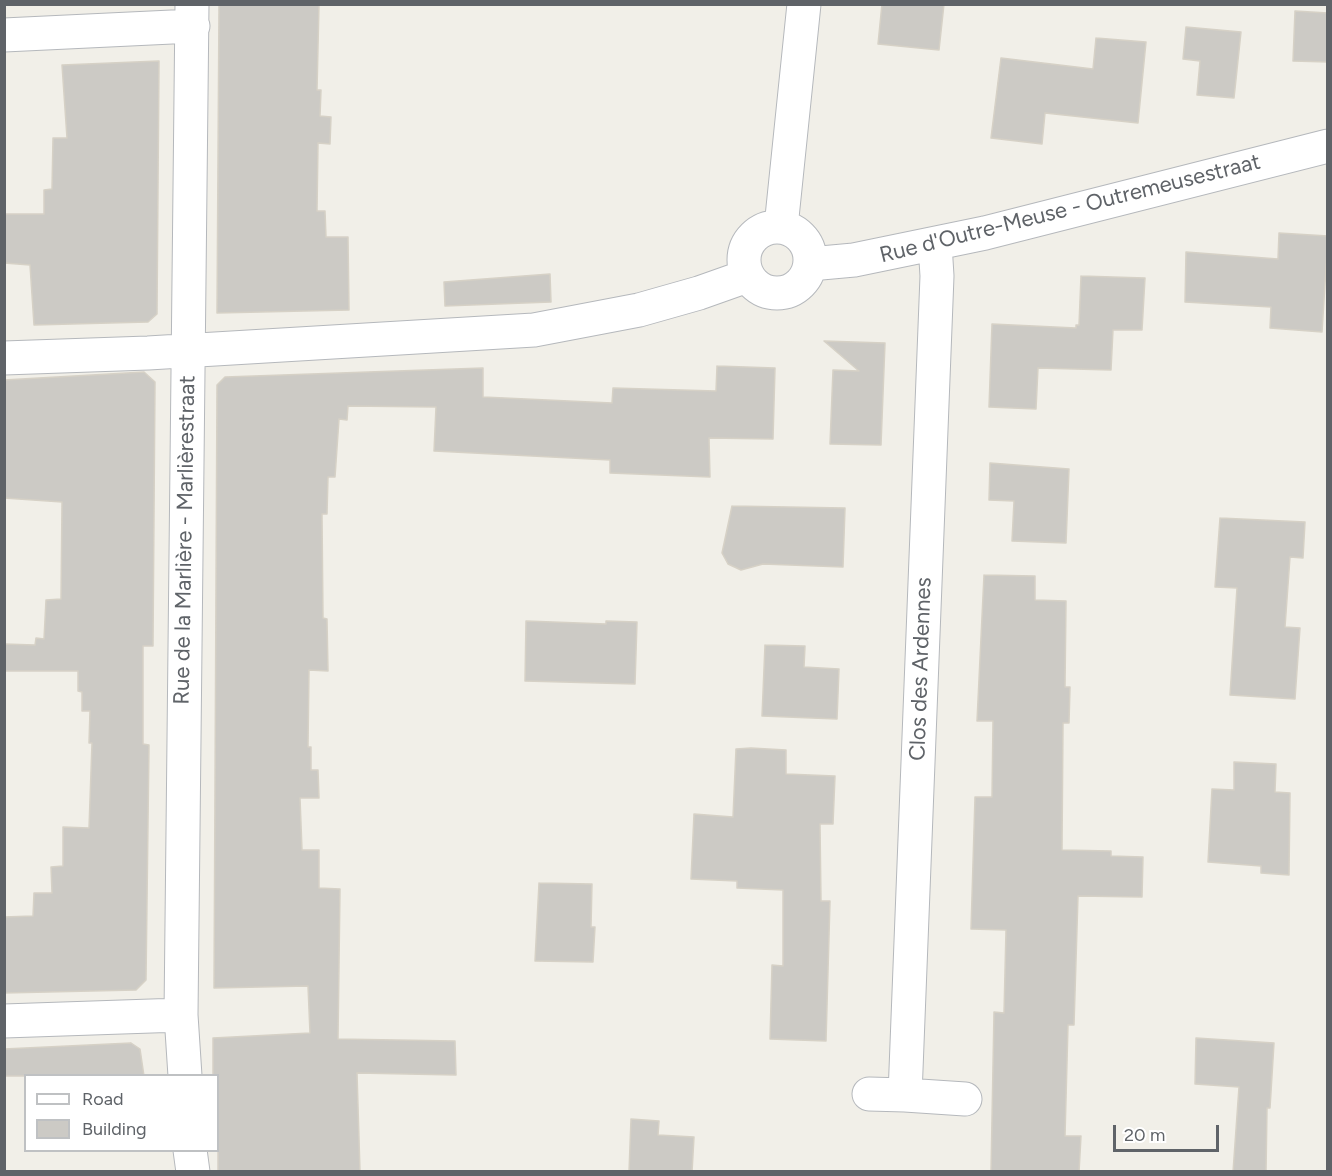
<!DOCTYPE html>
<html>
<head>
<meta charset="utf-8">
<style>
	body { margin:0 }
	#map { position:relative; width:1332px; height:1176px; overflow:hidden; background:#f1efe8; font-family:Figtree,sans-serif }
	canvas { display:block }
	.frame { position:absolute; inset:0; border:6px solid #5f6368; pointer-events:none }
	.legend { position:absolute; left:24px; top:1074px; width:195px; height:78px; box-sizing:border-box; background:#fff; border:2px solid #bfc1c3; margin:0; padding:8px 10px; list-style:none; font-size:18px; color:#5f6368 }
	.legend li { display:flex; align-items:center; gap:12px; height:30px }
	.legend b { width:30px; border:2px solid #bfc1c3 }
	.scale { position:absolute; left:1113px; top:1125px; width:106px; height:27px; box-sizing:border-box; border:3px solid #5f6368; border-top:0; padding-left:8px; font-size:18px; line-height:21px; white-space:nowrap; color:#5f6368; -webkit-text-stroke:4px #fff; paint-order:stroke }
</style>
</head>
<body>
<div id="map">
<canvas width="1332" height="1176"></canvas>
<div class="frame"></div>
<ul class="legend">
<li><b style="height:8px;background:#fff"></b>Road</li>
<li><b style="height:16px;background:#cccac5"></b>Building</li>
</ul>
<div class="scale">20 m</div>
</div>
<script>
const context = document.querySelector('canvas').getContext('2d');
context.lineJoin = 'round';
function fillPath(path, color) {
  context.fillStyle = color;
  context.fill(path, 'evenodd');
}
function toPath(rows) {
  const path = new Path2D();
  for (const r of rows) {
    if (r.length === 3) {
      path.moveTo(r[0] + r[2], r[1]);
      path.arc(r[0], r[1], r[2], 0, 2 * Math.PI);
      continue;
    }
    path.moveTo(r[0], r[1]);
    for (let i = 2; i < r.length; i += 2) path.lineTo(r[i], r[i + 1]);
  }
  return path;
}
function trace(path, color, width, dash) {
  context.strokeStyle = color;
  context.lineWidth = width;
  context.lineCap = dash ? 'butt' : 'round';
  context.setLineDash(dash || []);
  context.stroke(path);
}
function label(font, color, halo, rows, align = 'center') {
  context.font = font + ' Figtree,sans-serif';
  context.lineWidth = 6;
  context.setLineDash([]);
  context.textBaseline = 'middle';
  context.strokeStyle = halo;
  context.fillStyle = color;
  for (const [text, x, y, turn = 0] of rows) {
    context.save();
    context.translate(x, y);
    context.rotate((+turn || 0) * Math.PI / 180);
    context.textAlign = isNaN(turn) ? turn : align;
    if (halo) context.strokeText(text, 0, 0);
    context.fillText(text, 0, 0);
    context.restore();
  }
}
const building = toPath([
	[219,4,319,4,317,90,321,90,320,116,331,117,330,144,318,143,317,211,325,211,326,237,348,237,349,310,217,313,219,4],
	[882,4,944,4,939,50,878,44,882,4],
	[1295,11,1328,13,1328,62,1293,61,1295,11],
	[1186,27,1241,32,1234,98,1197,95,1200,61,1183,59,1186,27],
	[1096,38,1146,42,1138,123,1045,113,1042,144,991,138,1001,58,1093,69,1096,38],
	[159,61,157,314,148,322,34,325,30,265,4,263,4,214,44,214,44,190,52,189,53,138,67,138,62,65,159,61],
	[1279,233,1328,236,1322,332,1270,328,1271,307,1185,302,1186,252,1278,259,1279,233],
	[550,274,551,302,445,306,444,282,550,274],
	[1081,276,1145,278,1142,330,1113,330,1111,370,1038,368,1036,409,989,407,992,324,1076,328,1076,325,1079,325,1081,276],
	[824,341,885,343,881,445,830,444,833,370,859,371,824,341],
	[717,366,775,368,773,439,709,438,710,477,610,473,610,460,434,451,436,407,348,406,347,420,339,419,335,477,328,477,327,514,322,514,323,618,327,619,328,671,309,670,308,747,311,747,311,770,318,770,319,798,300,798,302,850,319,850,319,888,340,889,338,1039,455,1041,456,1075,357,1073,360,1172,218,1172,218,1076,213,1076,213,1038,310,1033,308,986,214,988,217,385,225,377,483,368,483,397,612,403,613,388,716,391,717,366],
	[144,372,155,382,153,646,143,646,143,744,149,745,146,980,136,990,4,993,4,917,33,916,34,893,52,893,51,867,63,866,63,827,89,828,92,743,89,743,90,711,82,711,82,692,78,691,78,671,4,671,4,644,35,645,36,638,44,639,46,600,61,599,62,502,4,498,4,380,144,372],
	[990,463,1069,469,1066,543,1012,541,1014,501,989,500,990,463],
	[732,506,845,508,843,567,763,564,741,570,728,564,722,553,732,506],
	[1220,518,1305,522,1303,558,1290,557,1285,627,1300,628,1295,699,1230,695,1237,588,1215,587,1220,518],
	[984,575,1035,576,1035,600,1066,601,1065,687,1070,687,1069,723,1063,723,1062,850,1111,851,1111,856,1143,857,1142,897,1078,896,1074,1025,1068,1025,1065,1136,1081,1136,1079,1172,991,1172,994,1012,1004,1013,1006,930,971,929,975,797,992,797,993,721,977,721,984,575],
	[526,621,606,624,606,621,637,622,635,684,525,681,526,621],
	[765,645,805,646,804,667,839,669,837,719,762,716,765,645],
	[751,748,786,750,786,774,835,776,833,824,820,824,821,901,830,901,826,1041,770,1039,772,965,783,966,783,890,737,888,737,881,691,879,694,814,733,817,736,749,751,748],
	[1234,762,1276,764,1275,792,1290,793,1289,875,1261,873,1261,866,1208,862,1212,789,1234,790,1234,762],
	[539,883,592,884,591,927,595,927,593,962,535,961,539,883],
	[1196,1038,1274,1043,1270,1108,1267,1108,1266,1172,1233,1172,1239,1087,1195,1084,1196,1038],
	[131,1043,140,1049,144,1076,4,1076,4,1049,131,1043],
	[631,1119,659,1121,658,1135,694,1137,692,1172,629,1172,631,1119]
]);
const minor = toPath([
	[4,35,193,26],
	[777,260,33],
	[781,227,804,4],
	[810,264,854,260,985,233,1328,146],
	[4,358,148,353,534,330,639,310,699,293,747,276],
	[4,1021,181,1015],
	[185,1076,181,1015,192,4],
	[869,1094,905,1095,937,276,935,244],
	[905,1095,965,1099],
	[190,1150,193,1172]
]);
const streetNames = [
	["Rue d'Outre-Meuse - Outremeusestraat",1070,209,-14],
	["Rue de la Marlière - Marlièrestraat",185,540,-89],
	["Clos des Ardennes",921,669,-88]
];
fillPath(building, '#cccac5');
trace(building, '#d6d1c6', 1.5);
trace(minor, '#b5b8bc', 35);
trace(minor, '#fff', 33);
label('22px', '#5f6368', '#fff', streetNames);
</script>
</body>
</html>
